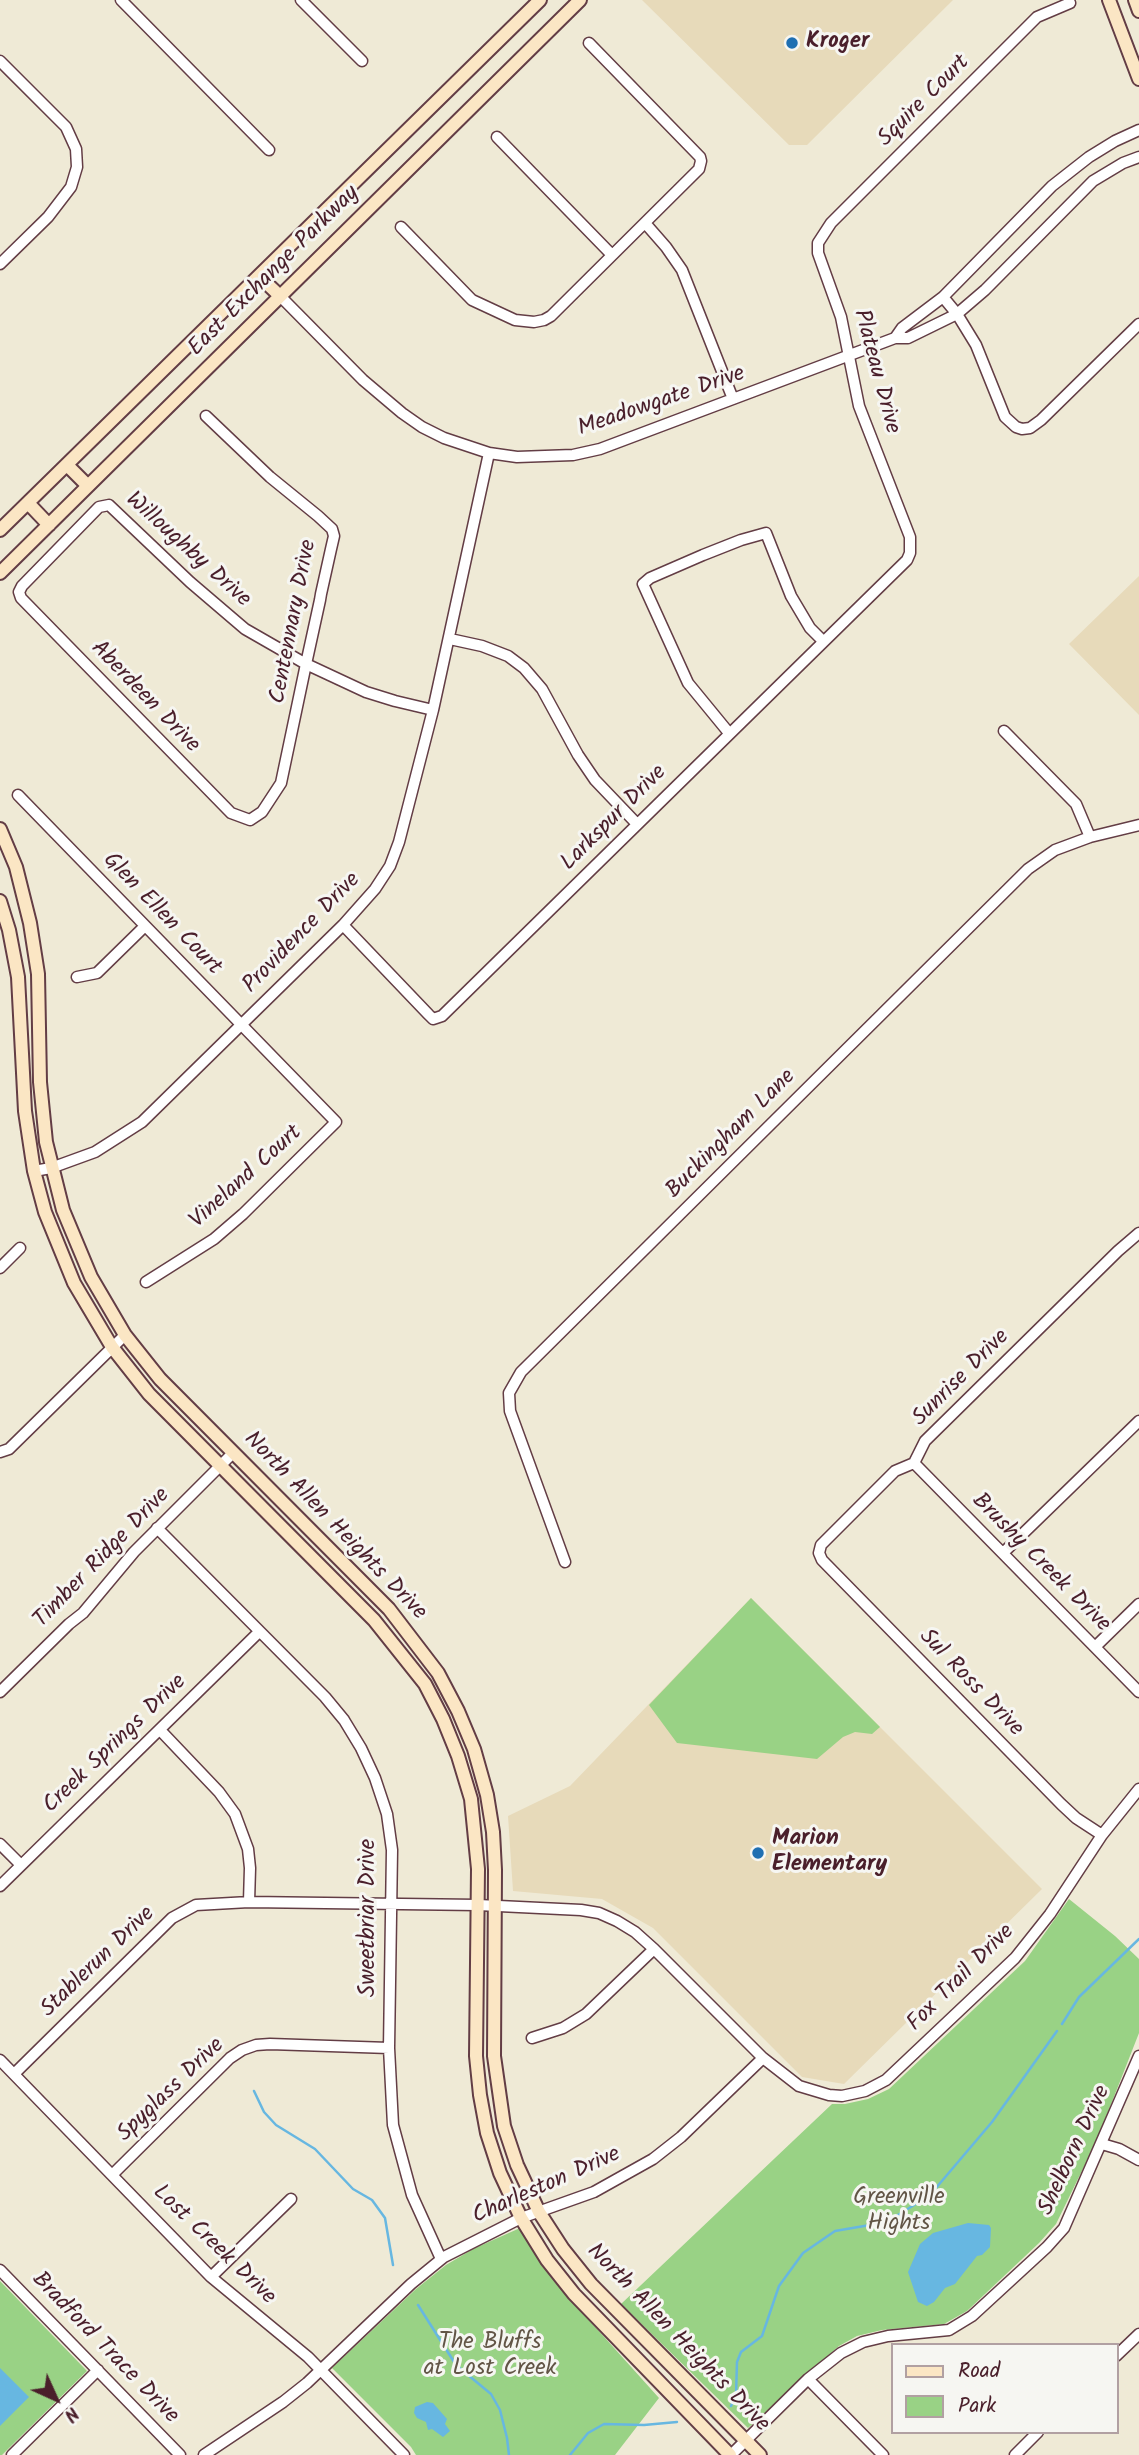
<!DOCTYPE html>
<html>
<head>
<meta charset="utf-8">
<style>
	body { margin:0 }
	#map { position:relative; width:1139px; height:2455px; overflow:hidden; background:#efead6; font-family:Kalam,sans-serif }
	canvas { display:block }
	.legend { position:absolute; left:891px; top:2343px; width:228px; height:91px; box-sizing:border-box; background:#f6f6f2; border:2px solid #b1a0a2; margin:0; padding:9px 12px; list-style:none; font-size:21px; color:#4a1f2b }
	.legend li { display:flex; align-items:center; gap:14px; height:35px }
	.legend b { width:35px; border:2px solid #b1a0a2 }
	.north { position:absolute; left:21px; top:2364px; width:70px; height:70px; -webkit-text-stroke:5px #f6f6f2; paint-order:stroke; rotate:135deg; font-size:19px; font-weight:700; line-height:28px; text-align:center; color:#4a1f2b }
	.north::after { content:''; display:block; margin:auto; width:24px; height:32px; background:#4a1f2b; clip-path:polygon(50% 0,100% 100%,50% 72%,0 100%) }
</style>
</head>
<body>
<div id="map">
<canvas width="1139" height="2455"></canvas>
<ul class="legend">
<li><b style="height:9px;background:#fbe6c4"></b>Road</li>
<li><b style="height:19px;background:#99d285"></b>Park</li>
</ul>
<div class="north">N</div>
</div>
<script>
const context = document.querySelector('canvas').getContext('2d');
context.lineJoin = 'round';
function fillPath(path, color) {
  context.fillStyle = color;
  context.fill(path, 'evenodd');
}
function toPath(rows) {
  const path = new Path2D();
  for (const r of rows) {
    path.moveTo(r[0], r[1]);
    for (let i = 2; i < r.length; i += 2) path.lineTo(r[i], r[i + 1]);
  }
  return path;
}
function trace(path, color, width, dash) {
  context.strokeStyle = color;
  context.lineWidth = width;
  context.lineCap = dash ? 'butt' : 'round';
  context.setLineDash(dash || []);
  context.stroke(path);
}
function label(font, color, halo, rows, align = 'center') {
  context.font = font + ' Kalam,sans-serif';
  context.lineWidth = 6;
  context.setLineDash([]);
  context.textBaseline = 'middle';
  context.strokeStyle = halo;
  context.fillStyle = color;
  for (const [text, x, y, turn = 0] of rows) {
    context.save();
    context.translate(x, y);
    context.rotate((+turn || 0) * Math.PI / 180);
    context.textAlign = isNaN(turn) ? turn : align;
    if (halo) context.strokeText(text, 0, 0);
    context.fillText(text, 0, 0);
    context.restore();
  }
}
const built = toPath([
	[642,0,953,0,807,145,789,145],
	[1139,576,1139,715,1069,644],
	[751,1598,1042,1889,844,2084,802,2077,653,1928,602,1899,513,1891,508,1816,570,1786]
]);
const green = toPath([
	[751,1598,880,1727,872,1734,855,1732,843,1737,817,1759,677,1743,649,1705],
	[1069,1899,1115,1936,1139,1959,1139,2033,1097,2140,1056,2224,1039,2243,967,2311,944,2324,882,2330,857,2336,839,2346,748,2428,621,2304,832,2104,845,2104,868,2099,889,2089,1025,1961],
	[520,2228,543,2264,570,2299,659,2398,615,2455,416,2455,411,2447,332,2368,416,2289,446,2265,473,2249],
	[0,2281,87,2371,2,2455,0,2455]
]);
const water = toPath([
	[968,2223,989,2225,991,2228,990,2247,982,2255,977,2256,955,2284,945,2288,934,2302,927,2306,918,2302,908,2272,920,2244,933,2233],
	[0,2368,29,2397,0,2426],
	[427,2402,433,2403,447,2419,445,2424,450,2431,443,2437,432,2429,428,2430,426,2422,417,2418,414,2413,415,2407]
]);
const stream = toPath([
	[1062,2024,1079,1997,1139,1939],
	[254,2091,264,2112,276,2125,315,2149,353,2189,372,2200,385,2218,393,2265],
	[418,2305,456,2365,491,2394,500,2410,507,2438,509,2455],
	[731,2406,736,2395,737,2362,741,2352,762,2336,779,2286,803,2253,835,2231,870,2225,898,2215,930,2195,992,2122,1057,2031],
	[570,2455,588,2433,604,2424,644,2425,677,2422]
]);
const street = toPath([
	[121,0,269,150],
	[301,0,362,61],
	[0,61,66,127,76,149,77,167,71,187,48,217,0,264],
	[497,137,612,255],
	[645,223,666,247,682,270,733,399],
	[401,227,472,300,515,320,534,322,544,320,551,316,699,169,701,161,700,157,589,43],
	[280,296,363,380,402,413,422,427,444,438,489,453,517,457,573,455,600,449,895,338,908,338,957,314,985,290,1093,181,1123,163,1139,157],
	[943,297,957,314,976,345,1005,417,1016,427,1022,429,1030,428,1041,420,1139,324],
	[895,338,902,328,943,297,1052,186,1089,157,1115,141,1139,130],
	[206,416,270,477,318,516,332,529,334,536,331,549,321,594,320,600,306,664,281,783,262,812,250,820,231,813,21,598,19,592,22,586,99,507,109,505,190,582,245,629,306,664,366,692,395,701,433,710],
	[450,639,482,646,508,656,524,668,542,689,578,755,595,780,637,824],
	[1004,731,1076,804,1090,837],
	[729,733,688,683,643,584,650,578,703,555,741,540,766,533,791,596,810,628,823,641],
	[18,795,336,1122,243,1214,214,1239,146,1282],
	[343,925,429,1015,433,1019,442,1016,907,560,910,553,910,537,859,406,841,317,818,253,818,243,831,223,1037,17,1070,3],
	[77,977,97,973,145,926],
	[34,1171,51,1168,95,1152,142,1122,343,925,375,889,390,866,399,842,433,710,489,453],
	[0,1268,20,1248],
	[0,1452,9,1449,125,1335],
	[914,1463,1139,1692],
	[157,1528,325,1697,344,1720,361,1748,375,1778,387,1814,392,1850,389,2048,393,2125,412,2195,441,2259],
	[1003,1553,1139,1421],
	[565,1562,510,1411,509,1393,521,1372,1028,869,1055,850,1090,837,1139,825],
	[1095,1647,1139,1604],
	[0,1692,69,1624,83,1613,134,1552,233,1453],
	[160,1730,219,1792,235,1814,248,1849,250,1868,249,1902],
	[1102,1835,1076,1818,1061,1804,822,1560,819,1553,821,1545,895,1471,914,1463,925,1441,1118,1251,1139,1233],
	[0,1844,21,1865],
	[0,1886,259,1632],
	[532,2038,563,2028,586,2014,654,1949],
	[0,2060,211,2277,308,2357,404,2455],
	[14,2074,172,1918,196,1905,249,1902,478,1905,581,1910,599,1913,617,1921,635,1932,654,1949,763,2058,799,2086,829,2095,842,2096,865,2091,886,2080,1015,1958,1050,1914,1102,1835,1139,1789],
	[1102,2144,1119,2149,1139,2160],
	[112,2175,230,2058,242,2050,256,2045,270,2044,389,2048],
	[0,2270,180,2455],
	[211,2277,291,2199],
	[1116,2356,1139,2334],
	[808,2379,883,2455],
	[12,2455,98,2370],
	[204,2455,283,2402,307,2383,411,2284,444,2257,521,2218,594,2192,653,2159,681,2137,763,2058],
	[731,2455,808,2379,841,2353,863,2342,888,2336,949,2330,972,2316,1047,2247,1064,2228,1139,2056],
	[1015,2455,1038,2432]
]);
const secondary = toPath([
	[1109,0,1139,79],
	[1135,0,1139,11],
	[259,276,280,296],
	[67,465,88,486],
	[28,503,49,525],
	[0,530,540,0],
	[0,573,580,0],
	[0,829,16,867,30,923,38,974,40,1082,46,1142,63,1210,91,1277,125,1335,160,1379,389,1609,438,1673,458,1711,474,1749,487,1795,493,1832,495,1870,494,2056,504,2126,517,2165,539,2212,563,2249,591,2284,760,2455],
	[0,901,9,930,18,977,25,1111,34,1171,45,1212,74,1283,112,1347,149,1394,374,1620,425,1684,443,1719,458,1756,471,1799,478,1869,476,2056,480,2095,487,2133,500,2173,521,2218,547,2260,574,2294,730,2455]
]);
const markers = [
	[792,43,7,"#1f6fb2"],
	[758,1853,7,"#1f6fb2"]
];
const poiNames = [
	["Kroger",806,43],
	["Marion",772,1840],
	["Elementary",772,1866]
];
const streetNames = [
	["Squire Court",925,102,-45],
	["East Exchange Parkway",275,272,-45],
	["Plateau Drive",875,372,75],
	["Meadowgate Drive",662,403,-19],
	["Willoughby Drive",187,551,42],
	["Centennary Drive",295,622,-79],
	["Aberdeen Drive",144,698,46],
	["Larkspur Drive",615,819,-45],
	["Glen Ellen Court",161,915,46],
	["Providence Drive",303,934,-46],
	["Buckingham Lane",732,1135,-45],
	["Vineland Court",247,1178,-42],
	["Sunrise Drive",962,1379,-45],
	["North Allen Heights Drive",334,1527,46],
	["Timber Ridge Drive",103,1559,-46],
	["Brushy Creek Drive",1040,1564,45],
	["Sul Ross Drive",970,1684,46],
	["Creek Springs Drive",116,1745,-44],
	["Sweetbriar Drive",370,1918,-90],
	["Stablerun Drive",99,1963,-44],
	["Fox Trail Drive",962,1979,-45],
	["Spyglass Drive",172,2091,-44],
	["Shelborn Drive",1076,2151,-65],
	["Charleston Drive",547,2187,-24],
	["Lost Creek Drive",213,2246,44],
	["North Allen Heights Drive",677,2339,46],
	["Bradford Trace Drive",104,2349,46]
];
const parkNames = [
	["Greenville",899,2199],
	["Hights",899,2225],
	["The Bluffs",490,2344],
	["at Lost Creek",490,2370]
];
fillPath(built, '#e7daba');
fillPath(green, '#99d285');
fillPath(water, '#67b7e1');
trace(stream, '#67b7e1', 2.5);
trace(street, '#633d45', 13);
trace(secondary, '#633d45', 16);
trace(street, '#fff', 10);
trace(secondary, '#fbe6c4', 12);
for (const [x, y, r, color] of markers) {
  const dot = new Path2D();
  dot.arc(x, y, r, 0, 2 * Math.PI);
  context.fillStyle = color;
  context.fill(dot);
  trace(dot, '#f6f6f2', 2.5);
}
label('bold 23px', '#4a1f2b', '#f6f6f2', poiNames, 'left');
label('23px', '#4a1f2b', '#f6f6f2', streetNames);
label('23px', '#625546', '#f6f6f2', parkNames);
</script>
</body>
</html>
